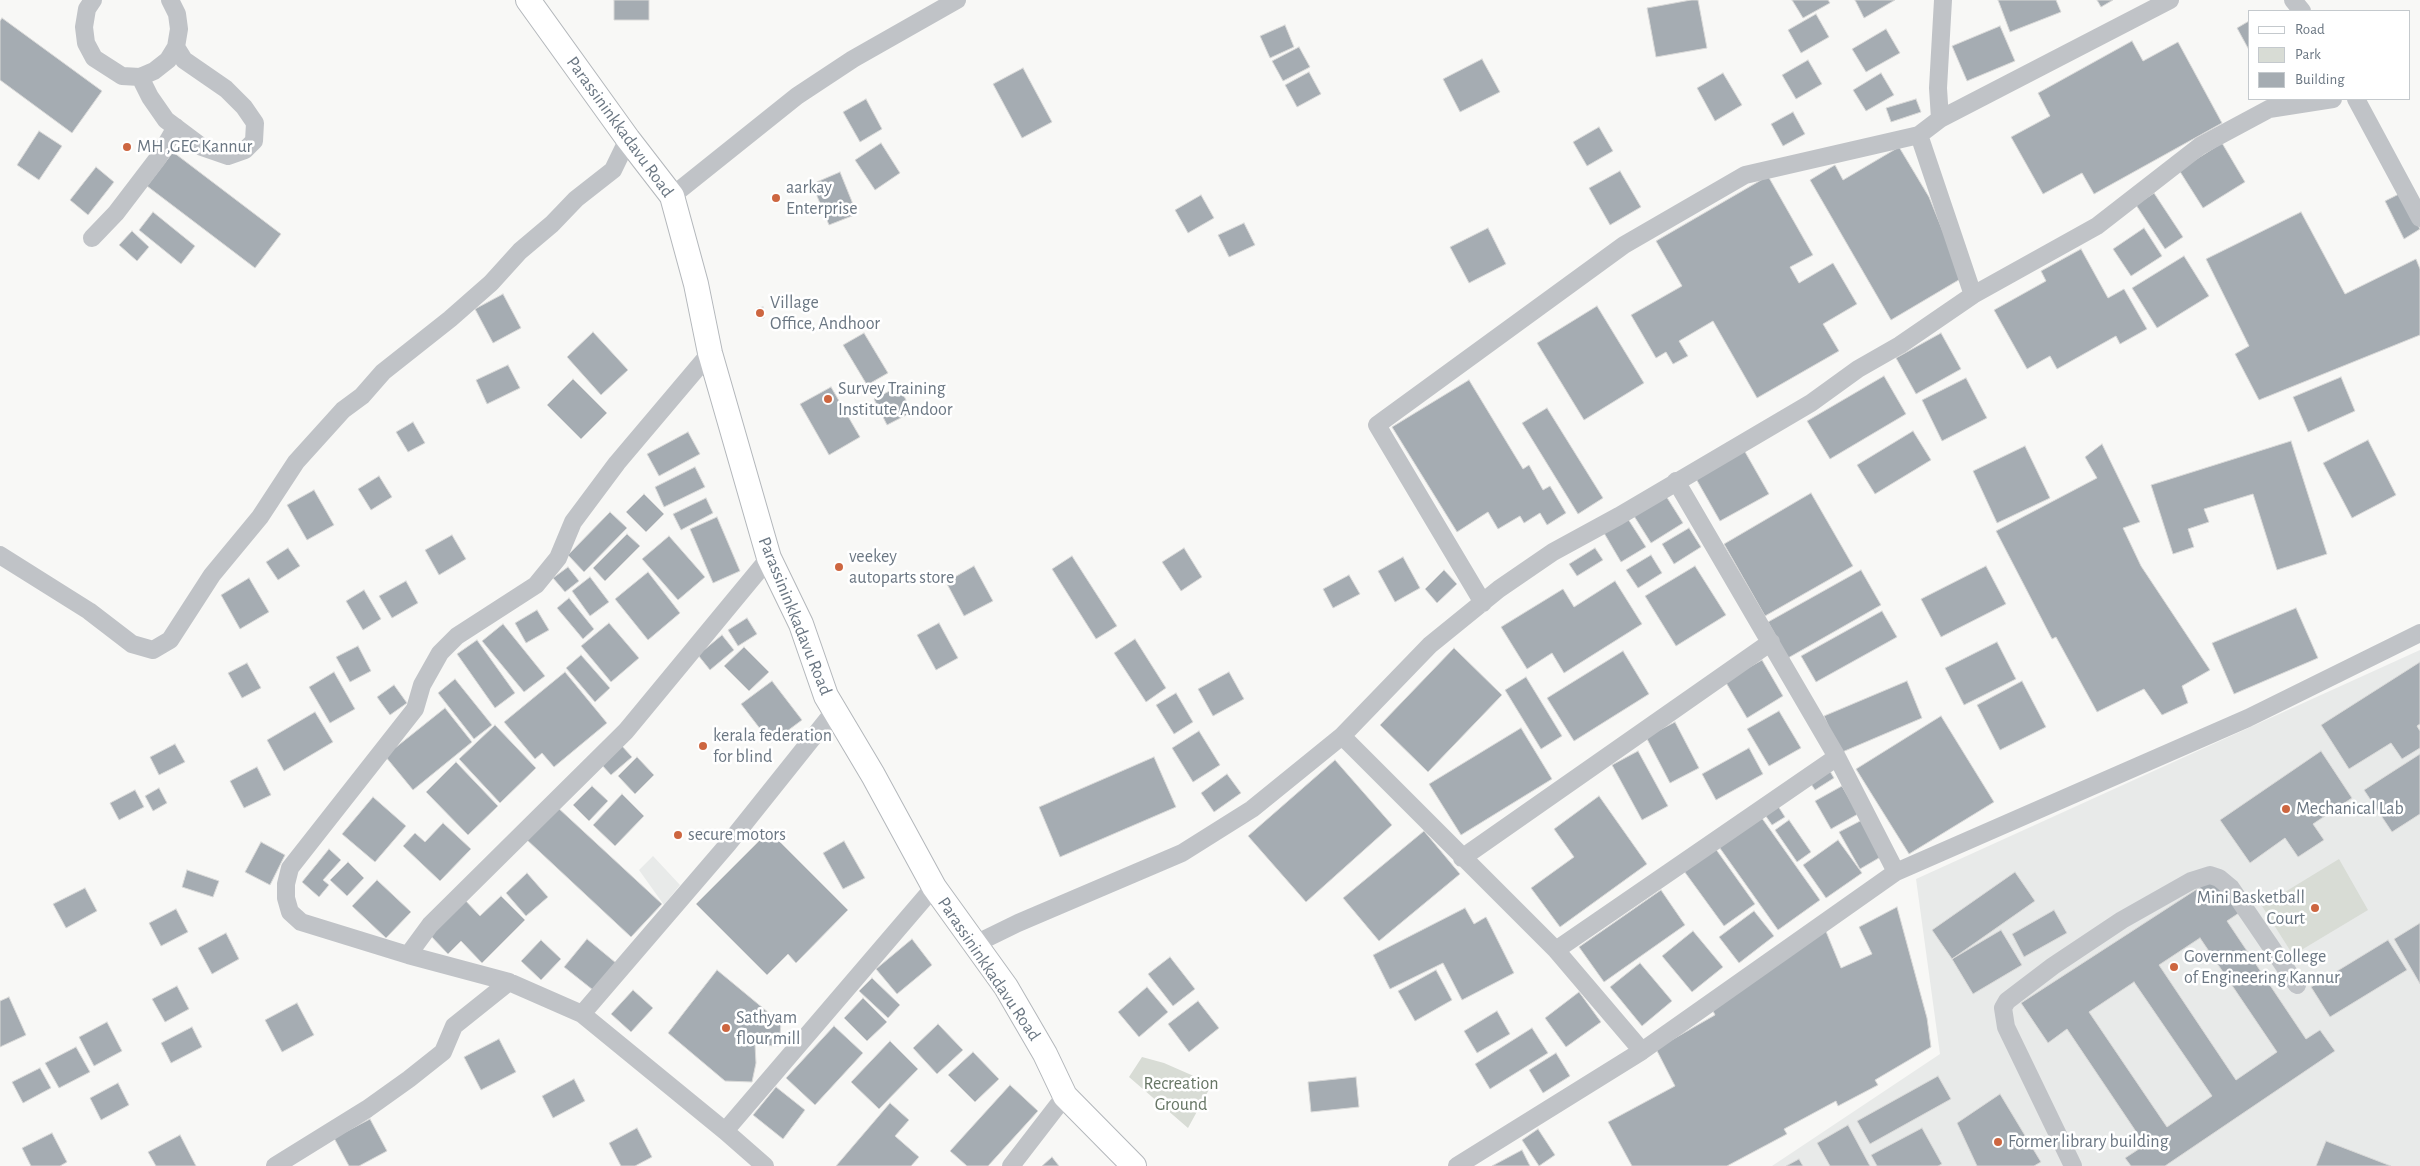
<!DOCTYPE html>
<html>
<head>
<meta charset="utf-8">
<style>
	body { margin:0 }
	#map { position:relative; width:2420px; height:1166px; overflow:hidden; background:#f8f8f6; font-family:"Alegreya Sans",sans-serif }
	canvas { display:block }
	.legend { position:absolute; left:2248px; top:10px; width:162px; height:90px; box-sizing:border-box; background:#fff; border:1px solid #c4c9cd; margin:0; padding:6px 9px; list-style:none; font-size:15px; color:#6b7783 }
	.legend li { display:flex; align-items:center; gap:10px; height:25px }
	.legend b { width:25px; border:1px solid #c4c9cd }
</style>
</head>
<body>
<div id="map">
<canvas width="2420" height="1166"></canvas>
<ul class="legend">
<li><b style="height:6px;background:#fff"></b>Road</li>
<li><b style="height:14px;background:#d8dcd5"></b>Park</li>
<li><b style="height:14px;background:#a5acb2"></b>Building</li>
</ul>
</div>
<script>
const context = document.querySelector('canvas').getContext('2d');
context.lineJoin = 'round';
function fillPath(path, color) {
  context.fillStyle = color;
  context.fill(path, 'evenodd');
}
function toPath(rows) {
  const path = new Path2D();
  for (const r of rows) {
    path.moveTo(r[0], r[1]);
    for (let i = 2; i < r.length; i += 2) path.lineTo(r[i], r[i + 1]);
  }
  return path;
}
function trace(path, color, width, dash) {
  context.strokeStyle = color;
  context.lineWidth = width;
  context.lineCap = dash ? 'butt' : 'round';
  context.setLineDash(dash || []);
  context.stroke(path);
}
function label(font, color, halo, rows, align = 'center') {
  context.font = font + ' "Alegreya Sans",sans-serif';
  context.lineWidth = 5;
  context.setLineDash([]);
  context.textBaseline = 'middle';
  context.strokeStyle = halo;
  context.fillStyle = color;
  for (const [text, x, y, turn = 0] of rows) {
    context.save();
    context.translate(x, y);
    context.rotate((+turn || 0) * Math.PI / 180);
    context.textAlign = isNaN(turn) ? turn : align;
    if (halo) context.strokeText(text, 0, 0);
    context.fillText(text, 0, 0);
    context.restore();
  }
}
const built = toPath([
	[2420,650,2420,1166,1772,1166,1940,1054,1916,879],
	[653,856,680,885,664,905,639,870]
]);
const green = toPath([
	[2339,859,2368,910,2293,955,2262,906],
	[1142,1057,1164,1063,1212,1084,1188,1128,1129,1077]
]);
const building = toPath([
	[614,0,649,0,649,20,614,20,614,0],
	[1691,0,1698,0,1707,48,1656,57,1647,8,1691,0],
	[1792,0,1828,0,1830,3,1803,18,1792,0],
	[1855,0,1895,0,1864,18,1855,0],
	[1998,0,2056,0,2061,12,2010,32,1998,0],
	[2097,0,2113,0,2101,7,2097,0],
	[1816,14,1829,37,1801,53,1788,30,1816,14],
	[2,18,102,91,72,133,0,80,0,21,2,18],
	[2249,21,2249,50,2237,28,2249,21],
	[1285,25,1294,47,1270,58,1260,36,1285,25],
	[2000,26,2015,61,1967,81,1952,46,2000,26],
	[1886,29,1900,53,1866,72,1852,49,1886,29],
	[2132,41,2143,61,2178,42,2222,123,2094,194,2082,173,2043,194,2011,137,2050,116,2038,93,2132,41],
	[1299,47,1310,67,1283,81,1272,61,1299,47],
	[1482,59,1500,92,1460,112,1443,79,1482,59],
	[1808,60,1822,84,1796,99,1782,75,1808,60],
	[1023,68,1052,122,1022,138,993,84,1023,68],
	[1309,72,1321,94,1297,107,1285,85,1309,72],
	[1723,73,1742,105,1715,121,1697,88,1723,73],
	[1881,73,1894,95,1866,111,1853,90,1881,73],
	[866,99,882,129,860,142,843,112,866,99],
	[1916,99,1921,112,1891,122,1886,108,1916,99],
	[1793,112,1805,134,1783,146,1771,124,1793,112],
	[1599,127,1613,151,1587,166,1573,142,1599,127],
	[39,131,62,146,39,180,17,165,39,131],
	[881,143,900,173,875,190,855,160,881,143],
	[2222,143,2245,182,2203,208,2179,170,2222,143],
	[1899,147,1929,197,1962,278,1891,320,1810,180,1835,165,1843,180,1899,147],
	[173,152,281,234,255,268,147,186,173,152],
	[96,167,114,182,88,215,70,200,96,167],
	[1620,171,1641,207,1610,225,1589,188,1620,171],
	[840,172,857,214,829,225,812,184,840,172],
	[1768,176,1813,255,1790,267,1799,283,1833,263,1857,304,1823,324,1839,351,1757,398,1713,321,1679,341,1688,356,1673,364,1666,352,1656,358,1631,315,1682,286,1656,241,1768,176],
	[2154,193,2183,237,2165,249,2136,205,2154,193],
	[2401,193,2420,229,2404,239,2385,201,2401,193],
	[1201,195,1214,218,1188,233,1175,210,1201,195],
	[153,212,195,246,181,264,139,230,153,212],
	[2301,212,2345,294,2416,259,2420,269,2420,335,2259,400,2235,354,2249,346,2206,259,2301,212],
	[1244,223,1255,245,1229,257,1218,235,1244,223],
	[1488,228,1506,264,1469,283,1450,247,1488,228],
	[2144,228,2162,256,2131,276,2113,249,2144,228],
	[132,231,149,247,137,261,119,245,132,231],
	[2081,249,2108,298,2124,289,2147,329,2120,344,2116,336,2057,369,2050,356,2027,369,1994,310,2046,281,2041,271,2081,249],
	[2184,256,2209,296,2157,328,2132,288,2184,256],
	[503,294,521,328,493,343,475,309,503,294],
	[1597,306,1644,383,1584,420,1537,343,1597,306],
	[763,307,764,318,757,318,757,308,763,307],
	[593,332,628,370,601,395,567,357,593,332],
	[864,333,888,373,867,385,843,345,864,333],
	[1941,333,1961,369,1916,394,1896,358,1941,333],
	[508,365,520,388,487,404,476,380,508,365],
	[1884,376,1906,414,1830,459,1807,421,1884,376],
	[2341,377,2355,411,2308,432,2293,397,2341,377],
	[1966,378,1987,418,1942,441,1922,400,1966,378],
	[573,379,607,413,581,439,547,405,573,379],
	[1469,380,1523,469,1529,465,1543,490,1550,486,1566,513,1547,525,1540,513,1524,523,1520,516,1498,529,1488,512,1457,532,1392,427,1469,380],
	[899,386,912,412,887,425,874,399,899,386],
	[831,387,860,437,829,455,800,404,831,387],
	[1547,408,1603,498,1578,514,1522,423,1547,408],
	[413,422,425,443,408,452,396,432,413,422],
	[1913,431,1931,460,1875,494,1857,465,1913,431],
	[688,432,700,454,659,476,647,454,688,432],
	[2368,440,2396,495,2352,518,2323,463,2368,440],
	[2291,441,2327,554,2277,570,2253,494,2204,509,2209,522,2188,529,2194,547,2173,554,2151,485,2291,441],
	[2102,444,2140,522,2123,528,2141,566,2210,670,2182,686,2188,703,2162,715,2144,689,2097,712,2056,637,2052,639,1996,531,2097,478,2085,457,2102,444],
	[2025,446,2050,498,1997,523,1973,471,2025,446],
	[1744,450,1769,494,1720,521,1695,477,1744,450],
	[695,467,705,487,664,507,655,487,695,467],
	[379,476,392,497,371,510,358,489,379,476],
	[314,490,334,525,307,540,287,505,314,490],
	[1811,493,1853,566,1765,616,1724,544,1811,493],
	[644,494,664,514,646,532,626,512,644,494],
	[1666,496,1683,523,1651,543,1634,516,1666,496],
	[706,498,713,513,681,530,673,514,706,498],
	[610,512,627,528,584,572,568,555,610,512],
	[717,517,740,571,713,583,690,529,717,517],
	[1628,519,1646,547,1621,562,1604,533,1628,519],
	[1689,528,1701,547,1674,564,1662,544,1689,528],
	[627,534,640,546,605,581,593,568,627,534],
	[452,535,466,559,439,575,425,550,452,535],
	[669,536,705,577,678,600,642,559,669,536],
	[288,548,300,566,278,580,266,562,288,548],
	[1184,548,1202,577,1181,591,1162,562,1184,548],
	[1595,548,1603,560,1577,576,1569,564,1595,548],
	[1651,555,1662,573,1638,588,1626,570,1651,555],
	[1072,556,1117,626,1096,639,1052,569,1072,556],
	[1403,557,1420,588,1395,602,1378,571,1403,557],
	[974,566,993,601,964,616,946,582,974,566],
	[1695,566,1726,615,1676,646,1645,596,1695,566],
	[1986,566,2006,604,1941,637,1921,599,1986,566],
	[568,567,579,581,565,592,553,578,568,567],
	[1444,570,1457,584,1437,603,1425,589,1444,570],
	[1861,570,1881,605,1788,658,1768,622,1861,570],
	[648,572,680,613,648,640,615,599,648,572],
	[1349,575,1360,594,1333,608,1323,589,1349,575],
	[590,577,609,602,590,616,572,591,590,577],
	[249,578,269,612,240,629,221,595,249,578],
	[406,581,418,603,392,618,379,596,406,581],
	[1615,581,1642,624,1564,673,1552,653,1527,669,1501,627,1563,589,1574,607,1615,581],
	[364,590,381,619,363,630,346,601,364,590],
	[569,598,594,629,583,639,557,608,569,598],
	[2296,608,2318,658,2234,694,2212,643,2296,608],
	[537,610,549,630,526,643,515,623,537,610],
	[1882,611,1897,637,1816,682,1801,656,1882,611],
	[747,618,757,634,738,646,728,630,747,618],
	[609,623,639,658,611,682,581,646,609,623],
	[939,623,958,658,936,670,917,635,939,623],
	[503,624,545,676,524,692,482,641,503,624],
	[722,635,734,650,710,670,698,655,722,635],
	[1135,639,1166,688,1146,702,1114,653,1135,639],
	[477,640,515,693,495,708,457,654,477,640],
	[1997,642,2016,679,1964,705,1945,668,1997,642],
	[358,646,371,671,350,682,336,657,358,646],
	[744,647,769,672,749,691,724,666,744,647],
	[1454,648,1502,695,1428,772,1380,725,1454,648],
	[1623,651,1649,694,1574,741,1547,698,1623,651],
	[581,655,610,688,595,702,566,668,581,655],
	[1762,660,1783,696,1747,718,1725,681,1762,660],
	[2420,662,2420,724,2417,726,2420,731,2420,748,2402,759,2391,743,2349,769,2321,725,2420,662],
	[247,663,261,688,242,698,228,673,247,663],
	[334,672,355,709,330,723,309,687,334,672],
	[565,672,607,723,554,767,542,753,535,759,504,722,565,672],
	[1229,672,1244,699,1213,716,1198,689,1229,672],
	[1526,677,1562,736,1541,749,1505,690,1526,677],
	[455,679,492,725,474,739,438,693,455,679],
	[772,681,802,720,771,743,741,704,772,681],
	[1907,681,1922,718,1840,753,1824,716,1907,681],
	[2022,681,2046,727,2000,750,1977,705,2022,681],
	[394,685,407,703,390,715,377,697,394,685],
	[1176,693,1193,722,1174,734,1156,705,1176,693],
	[445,708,472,742,413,790,385,756,445,708],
	[1779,711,1801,748,1769,766,1747,729,1779,711],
	[315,712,333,742,284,771,267,740,315,712],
	[1941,716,1994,802,1909,854,1856,769,1941,716],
	[1675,722,1699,768,1670,783,1646,737,1675,722],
	[495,725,536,768,500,803,459,759,495,725],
	[1521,728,1552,779,1461,835,1429,784,1521,728],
	[1199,731,1220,765,1193,782,1172,748,1199,731],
	[175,744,185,762,159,775,150,757,175,744],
	[621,745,632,757,611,775,600,763,621,745],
	[1749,748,1763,774,1716,800,1702,774,1749,748],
	[1638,751,1668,806,1642,820,1612,765,1638,751],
	[2321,751,2352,798,2313,824,2324,840,2298,857,2285,838,2250,863,2220,820,2321,751],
	[2420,754,2420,814,2392,832,2364,790,2420,754],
	[637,757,654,775,635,794,618,776,637,757],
	[1154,757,1176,807,1060,857,1039,807,1154,757],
	[1335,760,1392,825,1306,902,1248,836,1335,760],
	[456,762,498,806,468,835,426,792,456,762],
	[257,767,271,795,244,808,230,781,257,767],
	[1828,768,1834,778,1815,790,1809,781,1828,768],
	[1227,774,1241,793,1214,812,1201,793,1227,774],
	[592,786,608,801,589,821,573,805,592,786],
	[1842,786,1858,814,1831,829,1815,801,1842,786],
	[159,788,167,803,153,811,145,796,159,788],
	[135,790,144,807,119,820,110,803,135,790],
	[622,794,644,816,615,846,593,825,622,794],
	[1599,796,1647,864,1560,927,1531,888,1574,857,1554,829,1599,796],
	[373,797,406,826,375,862,342,834,373,797],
	[1776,803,1785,817,1772,825,1763,812,1776,803],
	[556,806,662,904,631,937,526,839,556,806],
	[1759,814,1820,900,1778,930,1717,844,1759,814],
	[1864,819,1884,855,1860,869,1839,832,1864,819],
	[1789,820,1811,852,1797,862,1775,830,1789,820],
	[443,823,471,849,440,881,403,846,415,833,425,842,443,823],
	[769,831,848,910,796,963,788,954,767,975,696,904,769,831],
	[1424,831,1460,874,1379,941,1343,898,1424,831],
	[1838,840,1862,873,1826,898,1803,865,1838,840],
	[844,841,865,878,843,889,823,853,844,841],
	[261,842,285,855,270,885,245,872,261,842],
	[1715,848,1755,904,1724,926,1684,871,1715,848],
	[329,849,341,860,323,880,329,885,319,897,302,882,329,849],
	[348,862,364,878,347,896,330,880,348,862],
	[187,870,219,881,213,897,182,887,187,870],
	[2015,872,2035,901,1952,959,1932,930,2015,872],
	[527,873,548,897,526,916,506,893,527,873],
	[2214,878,2239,913,2227,921,2306,1039,2320,1030,2335,1051,2165,1166,2131,1166,2125,1158,2145,1145,2067,1029,2048,1043,2021,1003,2214,878],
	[2200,938,2277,1052,2236,1080,2159,965,2200,938],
	[2134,982,2212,1096,2167,1127,2089,1012,2134,982],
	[377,880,411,912,386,938,352,906,377,880],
	[85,888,97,911,66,928,53,904,85,888],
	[1661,890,1685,925,1604,982,1579,947,1661,890],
	[501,896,525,920,482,963,461,941,448,954,428,933,464,899,480,916,501,896],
	[1897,907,1927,1018,1931,1047,1875,1080,1878,1085,1838,1106,1836,1101,1784,1129,1787,1134,1727,1166,1632,1166,1608,1122,1675,1086,1656,1049,1715,1015,1711,1007,1825,929,1841,968,1872,954,1859,927,1897,907],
	[1465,908,1474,924,1486,917,1514,973,1462,1000,1443,963,1390,989,1373,955,1465,908],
	[176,909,188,932,161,946,149,923,176,909],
	[2054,910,2067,933,2024,957,2012,934,2054,910],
	[1754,911,1774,936,1739,963,1719,937,1754,911],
	[2420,923,2420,984,2394,939,2420,923],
	[2001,930,2022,965,1973,994,1952,959,2001,930],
	[1693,931,1723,967,1692,992,1662,956,1693,931],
	[226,933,239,959,212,974,198,948,226,933],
	[587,939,616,963,593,990,564,967,587,939],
	[912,939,932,965,897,994,876,969,912,939],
	[541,940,561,959,541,980,521,961,541,940],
	[2388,940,2407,970,2330,1017,2311,987,2388,940],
	[1170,957,1195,989,1173,1006,1148,974,1170,957],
	[1640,963,1672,1001,1642,1026,1610,987,1640,963],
	[717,970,781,1023,779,1046,755,1045,756,1063,752,1082,725,1081,668,1033,717,970],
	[1436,970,1452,1000,1415,1021,1398,991,1436,970],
	[872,978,900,1005,888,1018,859,991,872,978],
	[177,986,189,1009,165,1022,152,999,177,986],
	[1147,987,1168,1012,1139,1037,1118,1012,1147,987],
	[633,990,653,1008,631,1032,611,1014,633,990],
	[1579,992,1601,1022,1566,1047,1545,1018,1579,992],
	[9,997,26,1035,0,1047,0,1001,9,997],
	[863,998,887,1022,867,1041,844,1018,863,998],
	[1198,1001,1219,1028,1189,1052,1168,1024,1198,1001],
	[297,1003,314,1035,282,1052,265,1020,297,1003],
	[1497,1011,1510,1034,1477,1053,1464,1031,1497,1011],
	[107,1022,122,1051,94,1066,79,1037,107,1022],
	[938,1024,963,1050,937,1074,913,1048,938,1024],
	[834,1026,863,1053,815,1105,786,1078,834,1026],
	[192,1027,202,1047,171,1063,161,1043,192,1027],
	[1532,1028,1548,1053,1490,1089,1475,1064,1532,1028],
	[499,1039,516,1072,481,1090,464,1057,499,1039],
	[890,1041,918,1069,879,1109,851,1082,890,1041],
	[76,1047,90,1072,59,1088,45,1063,76,1047],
	[973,1052,999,1079,975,1102,948,1075,973,1052],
	[1556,1053,1570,1076,1543,1093,1529,1070,1556,1053],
	[40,1068,51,1088,23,1103,12,1082,40,1068],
	[1938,1076,1951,1099,1870,1144,1857,1121,1938,1076],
	[1356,1077,1359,1107,1311,1112,1308,1082,1356,1077],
	[574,1079,585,1101,553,1118,542,1096,574,1079],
	[118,1083,129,1105,101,1120,90,1098,118,1083],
	[1010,1085,1038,1111,988,1166,967,1166,950,1151,1010,1085],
	[776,1087,805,1110,783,1139,753,1115,776,1087],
	[2000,1094,2041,1162,2034,1166,1977,1166,1957,1123,2000,1094],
	[890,1103,909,1120,895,1136,919,1157,911,1166,836,1166,890,1103],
	[370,1119,387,1151,359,1166,349,1166,334,1138,370,1119],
	[1848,1125,1870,1166,1830,1166,1817,1143,1848,1125],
	[637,1128,652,1157,635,1166,621,1166,609,1143,637,1128],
	[1922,1128,1942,1164,1938,1166,1877,1166,1871,1155,1922,1128],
	[1538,1129,1555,1155,1539,1166,1522,1140,1538,1129],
	[52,1133,67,1162,60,1166,31,1166,22,1148,52,1133],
	[180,1135,196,1166,156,1166,148,1152,180,1135],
	[2326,1141,2391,1166,2316,1166,2326,1141],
	[1522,1150,1530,1166,1492,1166,1522,1150],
	[1052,1157,1059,1166,1042,1166,1052,1157],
	[1799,1159,1803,1166,1786,1166,1799,1159]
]);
const minor = toPath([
	[93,0,87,9,84,27,86,43,94,58,122,76,140,77,154,71,168,60,176,47,179,29,177,14,170,0],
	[2293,0,2302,11],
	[140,77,150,97,166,120,202,147,228,156,245,150,254,141,255,123,244,107,226,89,184,60,176,47],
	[2356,99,2420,218],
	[1940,119,2170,0],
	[1919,135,1973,295],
	[672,196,797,96,853,59,957,0],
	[92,238,116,213,158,158,176,127],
	[710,353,617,463,573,522,558,558,536,585,457,636,440,653,422,685,415,709,290,868,286,884,286,898,290,912,301,922,408,955,509,982,582,1014,725,1131],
	[1676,481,1837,757,1896,872],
	[0,555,89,611,132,644,153,650,170,640,212,575,260,517,296,462,343,410,362,396,383,372,450,319,491,283,520,251,552,224,576,199,613,170,628,139],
	[1483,603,1377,425,1624,245,1745,175,1919,135,1940,119,1938,88,1943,0],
	[1342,736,1556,950,1642,1051],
	[1462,858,1771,642],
	[975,944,1018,923,1182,853,1252,809,1342,736,1430,645,1499,589,1553,552,1619,516,1811,403,1858,369,1900,345,1973,295,2097,226,2200,146,2269,109,2333,99],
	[1556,950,1837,757],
	[408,955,430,925,626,731,769,558],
	[582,1014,728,844,835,710],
	[275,1166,367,1109,409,1079,443,1052,454,1026,509,982],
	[765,1166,725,1131,934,887],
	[1011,1166,1065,1096],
	[1457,1166,1642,1051,1896,872,2248,718,2420,633],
	[2073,1166,2006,1027,2003,1008,2007,1001,2053,966,2122,920,2191,881,2210,875,2219,878,2231,888,2297,985]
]);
const secondary = toPath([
	[528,0,628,139,672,196,696,284,710,353,769,558,801,624,826,696,873,775,934,887,1006,987,1045,1054,1065,1096,1134,1166]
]);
const markers = [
	[127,147,5,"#cd6640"],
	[776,198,5,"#cd6640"],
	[760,313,5,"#cd6640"],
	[828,399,5,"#cd6640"],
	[839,567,5,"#cd6640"],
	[703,746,5,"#cd6640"],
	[2286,809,5,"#cd6640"],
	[678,835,5,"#cd6640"],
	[2315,908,5,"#cd6640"],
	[2174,967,5,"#cd6640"],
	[726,1028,5,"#cd6640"],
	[1998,1142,5,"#cd6640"]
];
const streetNames = [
	["Parassininkkadavu Road",620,127,54],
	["Parassininkkadavu Road",795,616,68],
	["Parassininkkadavu Road",989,969,56]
];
const poiNames = [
	["MH ,GEC Kannur",137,147],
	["aarkay",786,188],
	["Enterprise",786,209],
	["Village",770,303],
	["Office, Andhoor",770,324],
	["Survey Training",838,389],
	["Institute Andoor",838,410],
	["veekey",849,557],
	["autoparts store",849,578],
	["kerala federation",713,736],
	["for blind",713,757],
	["Mechanical Lab",2296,809],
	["secure motors",688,835],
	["Mini Basketball",2305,898,"right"],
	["Court",2305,919,"right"],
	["Government College",2184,957],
	["of Engineering Kannur",2184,978],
	["Sathyam",736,1018],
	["flour mill",736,1039],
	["Former library building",2008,1142]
];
const parkNames = [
	["Recreation",1181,1084],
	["Ground",1181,1105]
];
fillPath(built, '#e8eae9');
fillPath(green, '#d8dcd5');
fillPath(building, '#a5acb2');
trace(building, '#d9d9d8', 1);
trace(secondary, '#b3b7bb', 26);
trace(minor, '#c0c3c7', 18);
trace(secondary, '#fff', 24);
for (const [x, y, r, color] of markers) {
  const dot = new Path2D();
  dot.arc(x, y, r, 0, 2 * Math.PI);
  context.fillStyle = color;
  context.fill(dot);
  trace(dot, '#fff', 2);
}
label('18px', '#6b7783', '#fff', streetNames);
label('18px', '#6b7783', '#fff', poiNames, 'left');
label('18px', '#677665', '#fff', parkNames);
</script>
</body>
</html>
